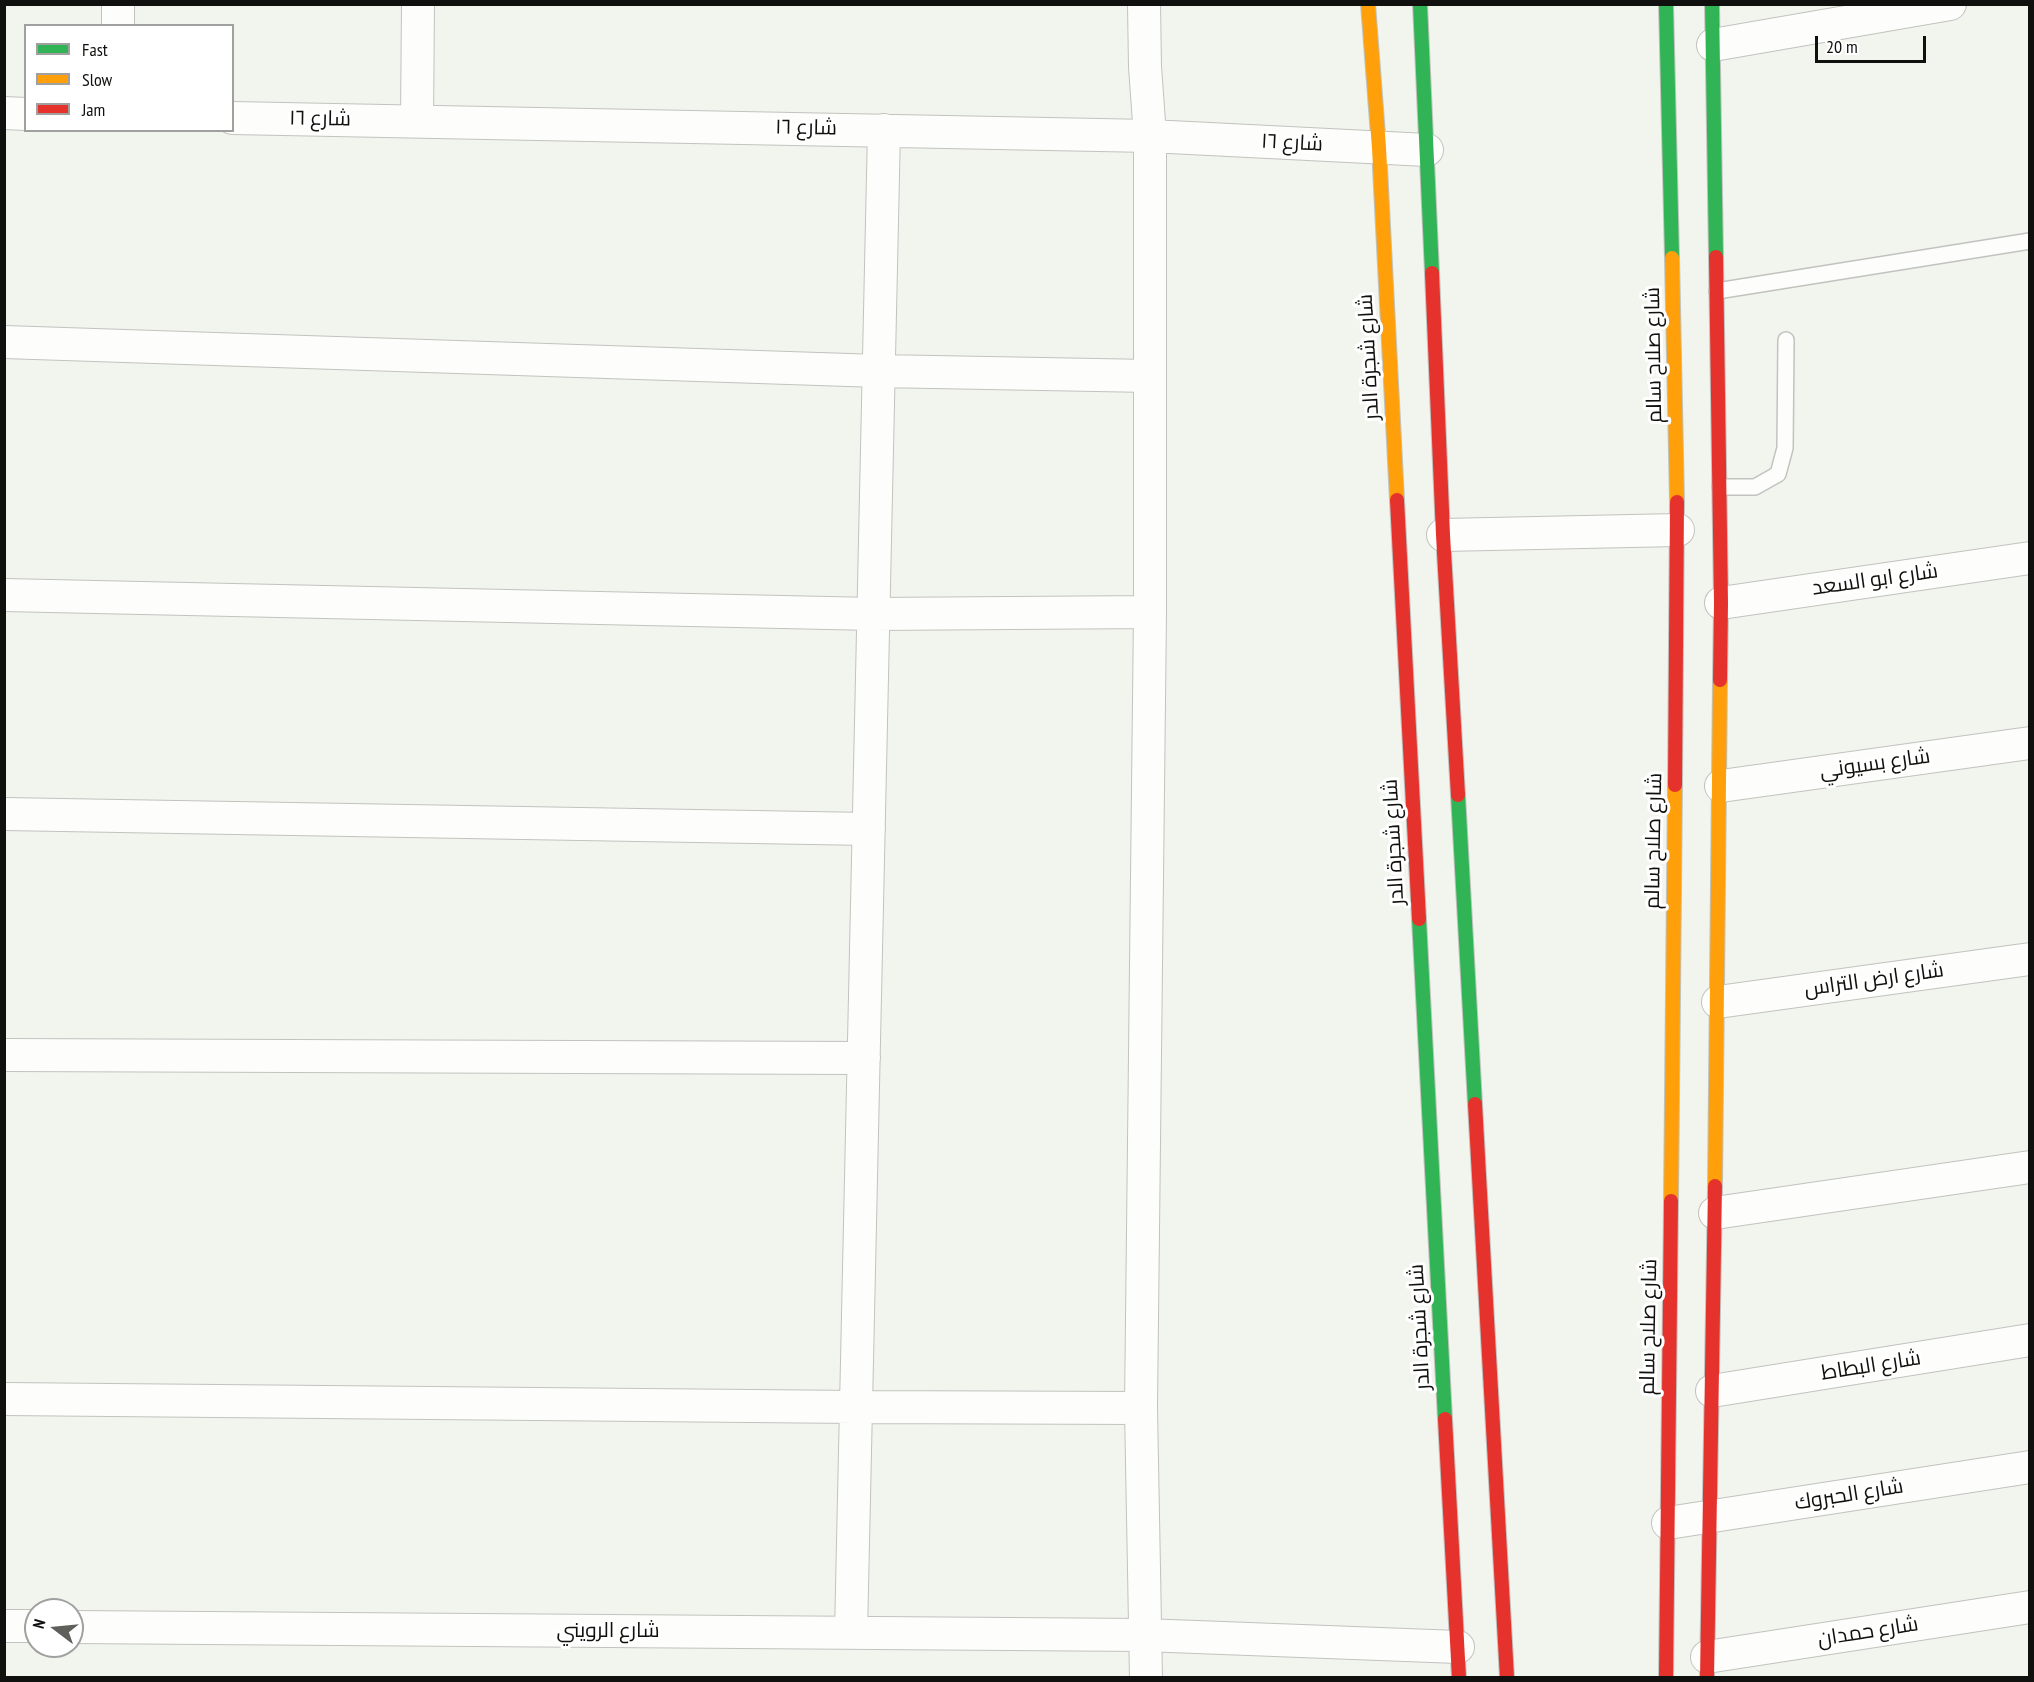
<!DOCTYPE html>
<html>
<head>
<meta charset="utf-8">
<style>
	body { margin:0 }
	#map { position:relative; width:2034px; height:1682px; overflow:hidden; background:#f2f4ee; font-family:"PT Sans Narrow",sans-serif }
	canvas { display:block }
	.frame { position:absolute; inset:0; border:6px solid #10110e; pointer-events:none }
	.legend { position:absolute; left:24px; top:24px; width:210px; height:108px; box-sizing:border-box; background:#fff; border:2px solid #9fa09f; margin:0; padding:8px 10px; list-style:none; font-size:18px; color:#10110e }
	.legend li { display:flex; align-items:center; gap:12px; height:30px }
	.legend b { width:30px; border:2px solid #9fa09f }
	.north { position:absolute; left:24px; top:1598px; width:60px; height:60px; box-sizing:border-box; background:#fff; border:2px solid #9fa09f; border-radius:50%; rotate:286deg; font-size:16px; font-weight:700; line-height:24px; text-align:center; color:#10110e }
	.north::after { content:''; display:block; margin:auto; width:21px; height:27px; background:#5f605c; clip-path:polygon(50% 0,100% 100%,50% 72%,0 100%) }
	.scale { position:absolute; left:1815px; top:36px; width:111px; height:27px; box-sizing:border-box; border:3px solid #10110e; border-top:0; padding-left:8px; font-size:18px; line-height:21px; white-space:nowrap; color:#10110e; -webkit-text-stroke:4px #fff; paint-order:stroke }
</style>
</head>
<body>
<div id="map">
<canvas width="2034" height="1682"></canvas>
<div class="frame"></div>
<ul class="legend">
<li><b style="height:8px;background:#30b455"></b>Fast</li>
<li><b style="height:8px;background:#ff9f0a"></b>Slow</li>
<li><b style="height:8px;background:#e5322d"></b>Jam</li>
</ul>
<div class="north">N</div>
<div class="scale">20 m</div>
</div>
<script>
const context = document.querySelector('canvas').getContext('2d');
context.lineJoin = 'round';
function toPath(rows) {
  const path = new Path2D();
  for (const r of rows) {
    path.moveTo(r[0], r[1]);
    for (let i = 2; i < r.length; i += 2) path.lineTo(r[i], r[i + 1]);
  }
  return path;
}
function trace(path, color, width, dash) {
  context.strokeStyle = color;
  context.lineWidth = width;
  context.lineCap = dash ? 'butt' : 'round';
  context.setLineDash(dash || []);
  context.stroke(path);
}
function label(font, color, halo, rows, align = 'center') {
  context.font = font + ' "PT Sans Narrow",Cairo,sans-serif';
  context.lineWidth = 6;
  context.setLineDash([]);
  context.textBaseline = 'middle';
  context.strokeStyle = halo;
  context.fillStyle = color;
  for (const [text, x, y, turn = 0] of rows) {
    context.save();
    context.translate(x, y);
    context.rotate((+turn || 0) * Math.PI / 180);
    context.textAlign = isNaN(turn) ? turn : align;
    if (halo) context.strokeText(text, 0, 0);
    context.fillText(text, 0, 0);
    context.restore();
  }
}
const lane = toPath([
	[1717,291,2030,241],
	[1720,487,1755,487,1778,474,1785,448,1786,340]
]);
const street = toPath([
	[1144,4,1145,67,1150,136,1150,612,1141,1408,1146,1678],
	[118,26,118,4],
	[1713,45,1950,4],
	[4,113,26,114],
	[232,118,1150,136,1427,150],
	[417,121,418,4],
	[4,342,879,371,1150,376],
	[1443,535,1678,530],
	[4,595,874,614,1150,612],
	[1721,603,2030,558],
	[1721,786,2030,743],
	[4,814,869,829],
	[1718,1002,2030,959],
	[4,1055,864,1058],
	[1715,1213,2030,1167],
	[1712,1391,2030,1340],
	[4,1399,857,1407,1141,1408],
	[1668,1523,2030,1467],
	[4,1626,36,1626],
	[72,1627,1144,1635,1458,1647],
	[851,1633,884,130],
	[1707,1657,2030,1607]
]);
const fast = toPath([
	[1420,4,1432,273],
	[1666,4,1672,258],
	[1712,4,1716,257],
	[1458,795,1475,1104],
	[1419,919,1445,1419]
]);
const slow = toPath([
	[1368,4,1379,148,1397,500],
	[1672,258,1677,502],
	[1715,1186,1720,680],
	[1671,1201,1675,785]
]);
const jam = toPath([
	[1716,257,1721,603,1720,680],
	[1432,273,1443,535,1458,795],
	[1397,500,1419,919],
	[1675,785,1677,502],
	[1475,1104,1507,1678],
	[1445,1419,1459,1678],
	[1666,1678,1671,1201],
	[1707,1678,1715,1186]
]);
const streetNames = [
	["شارع ١٦",320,119,1],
	["شارع ١٦",806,128,1],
	["شارع ١٦",1292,143,3],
	["شارع صلاح سالم",1654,355,-91],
	["شارع شجرة الدر",1369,357,-93],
	["شارع ابو السعد",1875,580,-8],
	["شارع بسيوني",1875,764,-8],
	["شارع صلاح سالم",1654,841,-89],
	["شارع شجرة الدر",1394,842,-93],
	["شارع ارض التراس",1874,980,-8],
	["شارع شجرة الدر",1420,1327,-93],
	["شارع صلاح سالم",1649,1327,-89],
	["شارع البطاط",1871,1366,-9],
	["شارع الحبروك",1849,1495,-9],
	["شارع الرويني",608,1631],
	["شارع حمدان",1868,1632,-9]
];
trace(lane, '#c2c3bf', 18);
trace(street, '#c2c3bf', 34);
trace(fast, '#c2c3bf', 16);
trace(slow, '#c2c3bf', 16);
trace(jam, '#c2c3bf', 16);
trace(lane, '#fdfdfc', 15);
trace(street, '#fdfdfc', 32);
trace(fast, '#30b455', 14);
trace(slow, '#ff9f0a', 14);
trace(jam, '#e5322d', 14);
label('21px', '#10110e', '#fff', streetNames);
</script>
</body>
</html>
